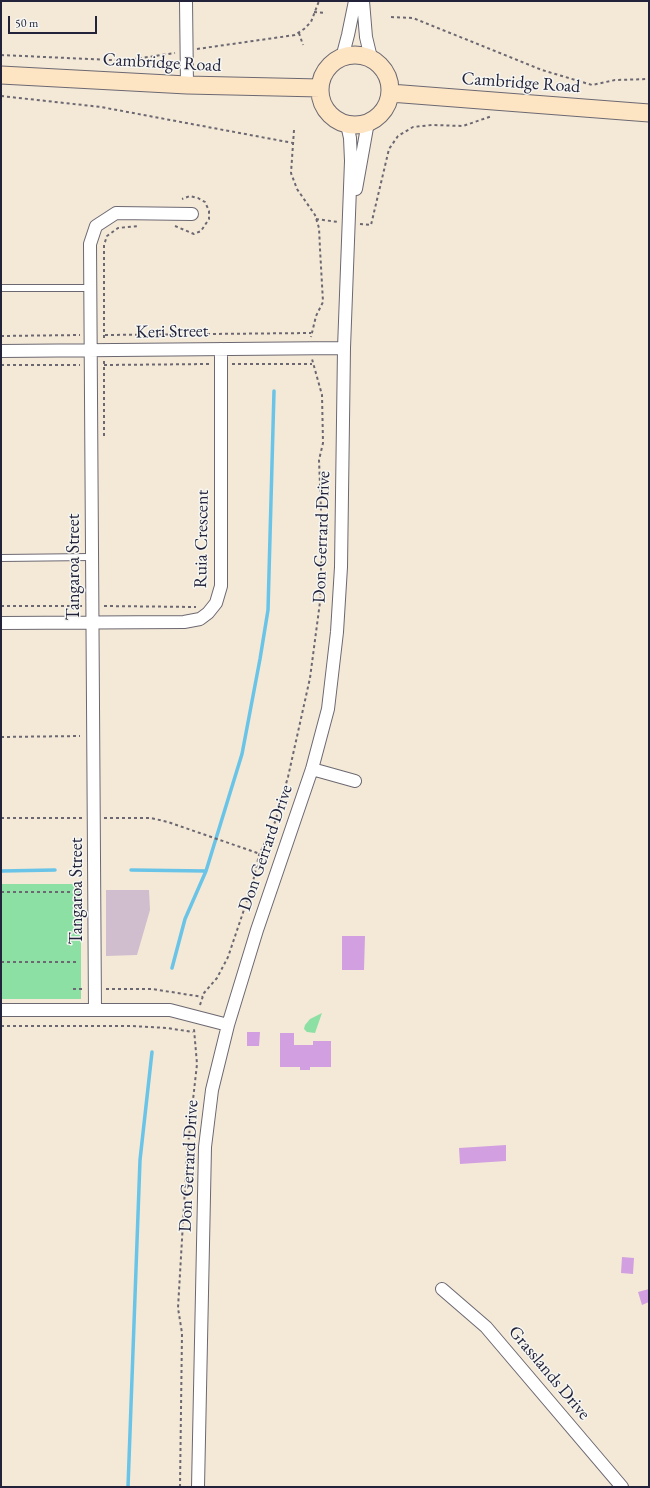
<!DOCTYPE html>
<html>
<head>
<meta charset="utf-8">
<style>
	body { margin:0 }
	#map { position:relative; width:650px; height:1488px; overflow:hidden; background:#f4e9d7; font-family:"EB Garamond",serif }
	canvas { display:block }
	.frame { position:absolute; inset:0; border:2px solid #22223b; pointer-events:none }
	.scale { position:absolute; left:8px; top:16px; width:89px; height:18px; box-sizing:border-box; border:2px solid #22223b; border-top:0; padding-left:5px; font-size:12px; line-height:14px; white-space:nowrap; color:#22223b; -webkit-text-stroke:3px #f6f6f2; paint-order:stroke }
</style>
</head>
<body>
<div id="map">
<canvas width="650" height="1488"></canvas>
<div class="frame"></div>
<div class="scale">50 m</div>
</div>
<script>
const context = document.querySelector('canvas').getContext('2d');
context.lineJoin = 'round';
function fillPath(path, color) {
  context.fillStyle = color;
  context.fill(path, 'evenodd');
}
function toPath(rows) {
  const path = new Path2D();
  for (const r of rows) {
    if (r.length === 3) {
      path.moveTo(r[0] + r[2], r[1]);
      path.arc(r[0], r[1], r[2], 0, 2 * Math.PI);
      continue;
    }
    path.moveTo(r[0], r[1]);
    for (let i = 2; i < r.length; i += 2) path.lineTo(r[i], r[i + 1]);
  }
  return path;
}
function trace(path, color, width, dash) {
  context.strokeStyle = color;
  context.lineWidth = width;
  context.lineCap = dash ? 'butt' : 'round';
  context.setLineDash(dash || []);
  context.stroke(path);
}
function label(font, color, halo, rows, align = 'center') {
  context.font = font + ' "EB Garamond",serif';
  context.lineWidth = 3;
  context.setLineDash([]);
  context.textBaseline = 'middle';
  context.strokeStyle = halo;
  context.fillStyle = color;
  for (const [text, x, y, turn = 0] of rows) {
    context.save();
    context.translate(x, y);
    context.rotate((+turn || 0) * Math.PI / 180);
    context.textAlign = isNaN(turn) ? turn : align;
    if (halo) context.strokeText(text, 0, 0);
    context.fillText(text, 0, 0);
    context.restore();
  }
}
const industrial = toPath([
	[106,890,149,890,150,910,137,955,106,956]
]);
const green = toPath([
	[1,884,81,884,81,999,1,999],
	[322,1013,315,1033,307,1032,304,1029,305,1025,310,1019]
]);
const stream = toPath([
	[131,870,206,871],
	[1,871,55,870],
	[172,968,185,919,206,871,242,754,260,659,268,610,274,391],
	[128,1487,140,1160,152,1052]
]);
const building = toPath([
	[342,936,365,936,364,970,342,970],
	[247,1032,260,1032,259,1046,247,1046],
	[280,1033,294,1033,294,1045,313,1045,313,1041,331,1041,331,1067,310,1067,310,1070,300,1070,300,1067,280,1067],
	[506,1145,506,1161,460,1164,459,1148],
	[622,1257,634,1258,633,1274,621,1273],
	[649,1289,649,1302,642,1305,638,1292]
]);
const path = toPath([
	[314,12,326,13],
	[391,17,413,18,542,70,592,85,615,80,649,79],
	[299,33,303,45],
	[197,49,295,35,304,29,311,22,319,1],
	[1,55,111,60,128,60,175,53],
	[1,96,101,107,293,143],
	[294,130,291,173,297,189,315,215,319,228,320,249,323,302,316,316,311,337],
	[316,219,338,222],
	[360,224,371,225,389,149,398,136,413,127,432,125,463,126,492,116],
	[175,226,194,234,201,231,209,219,209,211,205,202,198,198,190,196,182,199],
	[105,335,311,333],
	[1,336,80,335],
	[104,338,104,245,107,236,118,228,139,226],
	[104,361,104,438],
	[232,364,312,364],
	[1,365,80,365],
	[104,365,210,364],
	[1,606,82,606],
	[104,606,196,607],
	[1,737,80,736],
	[1,818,82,818],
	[104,818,151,818,168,822,269,857],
	[1,892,83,892],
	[1,962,76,962],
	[73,989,84,989],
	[106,989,152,989,203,997],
	[200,1005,204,993,217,978,228,957,252,886,259,855,275,822,288,777,310,678,320,602,322,535,319,460,323,443,322,395,312,359],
	[1,1026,132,1026,167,1028,193,1032],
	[180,1487,182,1333,178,1308,187,1154,197,1064,194,1029]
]);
const lane = toPath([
	[1,288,90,288],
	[1,558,92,557]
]);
const street = toPath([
	[186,1,187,85],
	[363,1,366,37,371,58],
	[342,58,348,35,355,1],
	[356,189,368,122],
	[1,351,344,348],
	[1,623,184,622,200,619,208,613,216,603,221,586,221,349],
	[312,769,355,781],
	[1,1010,170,1010,228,1025],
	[95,1010,90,244,96,226,116,213,192,214],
	[442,1289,486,1327,622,1487],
	[198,1487,205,1147,212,1090,228,1025,257,930,312,769,328,709,337,632,341,567,344,348,351,161,350,138,348,129,343,122]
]);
const secondary = toPath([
	[355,90,35],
	[1,75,187,85,320,88],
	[390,93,649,113]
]);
const streetNames = [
	["Cambridge Road",162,63,3],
	["Cambridge Road",521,83,4],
	["Keri Street",172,332,-1],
	["Don Gerrard Drive",322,537,-88],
	["Ruia Crescent",202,539,-89],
	["Tangaroa Street",74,567,-90],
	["Don Gerrard Drive",266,848,-71],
	["Tangaroa Street",77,891,-90],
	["Don Gerrard Drive",189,1166,-87],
	["Grasslands Drive",549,1373,50]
];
fillPath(industrial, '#d0bdce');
fillPath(green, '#8ce0a3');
trace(stream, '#6ac4e7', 3.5);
fillPath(building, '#d2a0e0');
trace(lane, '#6c6872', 8);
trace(street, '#6c6872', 14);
trace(secondary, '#6c6872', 19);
trace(path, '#6c6872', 2, [3, 3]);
trace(lane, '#fff', 6);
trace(street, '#fff', 12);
trace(secondary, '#fde5c4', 17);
label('18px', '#22223b', '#f6f6f2', streetNames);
</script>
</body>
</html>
